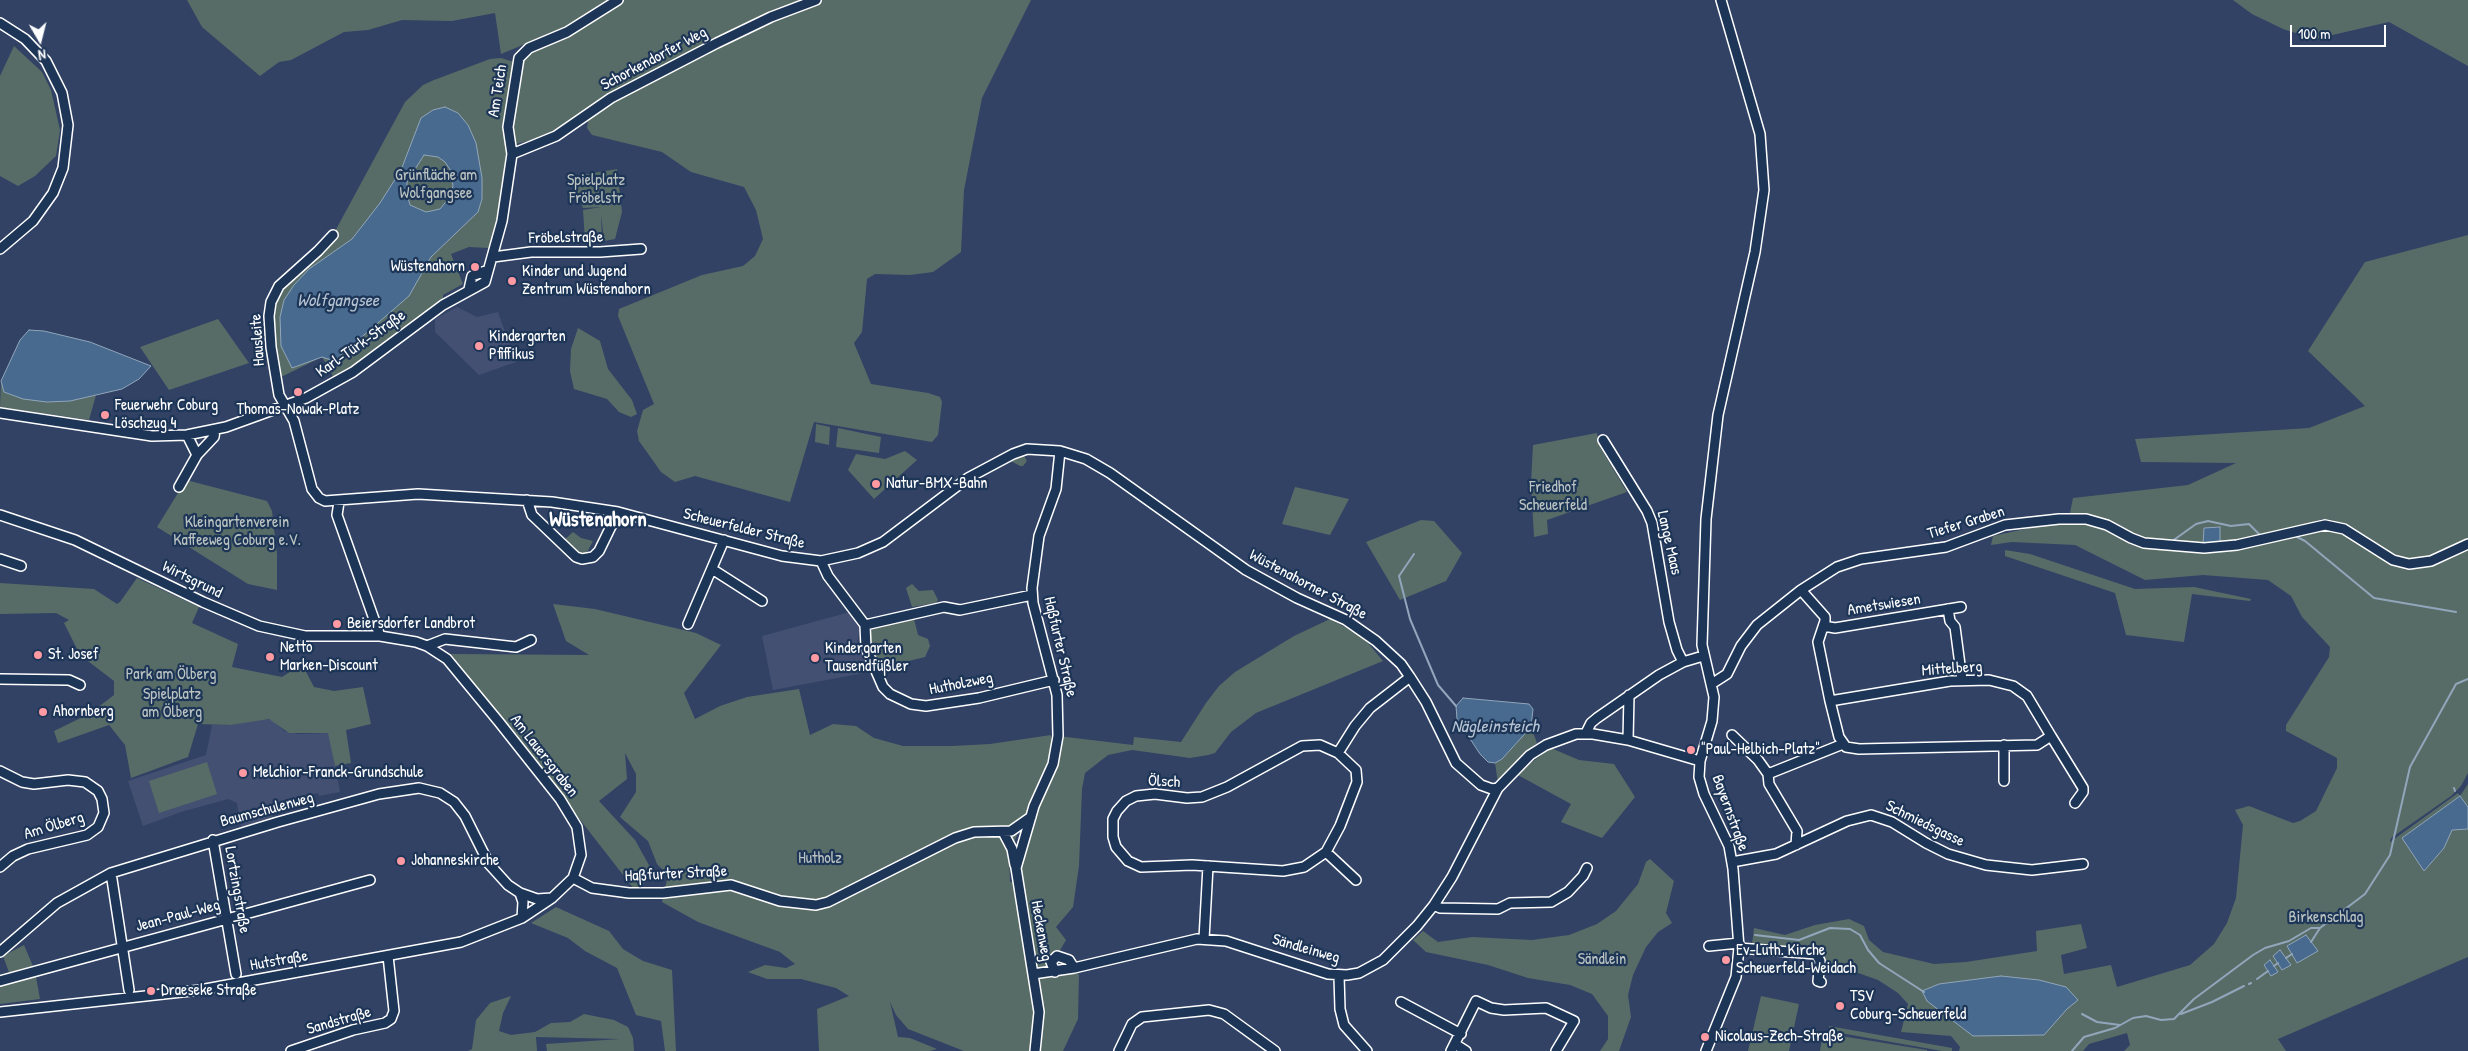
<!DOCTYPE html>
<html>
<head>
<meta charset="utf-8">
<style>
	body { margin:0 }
	#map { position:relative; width:2468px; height:1051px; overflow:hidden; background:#314265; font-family:"Patrick Hand",sans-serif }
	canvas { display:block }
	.north { position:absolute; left:15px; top:15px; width:50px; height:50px; -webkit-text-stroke:4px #1d3557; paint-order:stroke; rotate:172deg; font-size:14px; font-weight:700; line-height:20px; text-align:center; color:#fff }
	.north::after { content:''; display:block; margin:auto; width:18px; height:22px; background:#fff; clip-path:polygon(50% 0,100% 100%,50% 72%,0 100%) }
	.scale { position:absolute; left:2290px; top:25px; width:96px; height:22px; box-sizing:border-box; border:2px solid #fff; border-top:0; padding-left:6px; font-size:15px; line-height:18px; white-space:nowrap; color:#fff; -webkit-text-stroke:4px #1d3557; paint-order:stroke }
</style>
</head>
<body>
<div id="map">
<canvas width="2468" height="1051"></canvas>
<div class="north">N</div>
<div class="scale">100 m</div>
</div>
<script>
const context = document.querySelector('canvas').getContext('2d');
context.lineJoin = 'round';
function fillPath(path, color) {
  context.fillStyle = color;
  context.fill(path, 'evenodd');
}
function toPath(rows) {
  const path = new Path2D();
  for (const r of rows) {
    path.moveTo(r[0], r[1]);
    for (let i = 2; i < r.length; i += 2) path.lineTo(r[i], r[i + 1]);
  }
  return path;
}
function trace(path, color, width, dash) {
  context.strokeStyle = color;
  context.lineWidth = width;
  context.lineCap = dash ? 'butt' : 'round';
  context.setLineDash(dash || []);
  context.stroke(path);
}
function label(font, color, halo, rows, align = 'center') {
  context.font = font + ' "Patrick Hand",sans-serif';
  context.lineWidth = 4.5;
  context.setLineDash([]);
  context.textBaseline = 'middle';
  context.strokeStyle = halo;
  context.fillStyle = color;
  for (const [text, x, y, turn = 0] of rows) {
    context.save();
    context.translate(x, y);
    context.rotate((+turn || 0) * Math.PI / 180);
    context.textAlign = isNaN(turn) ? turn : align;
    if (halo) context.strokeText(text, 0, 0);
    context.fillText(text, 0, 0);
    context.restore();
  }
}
const built = toPath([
	[457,307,477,317,498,312,516,362,479,375,435,332,435,319],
	[850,612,860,626,857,644,870,672,773,690,762,636],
	[263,719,273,720,284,731,298,734,329,733,340,792,319,796,318,793,280,801,282,811,272,813,273,818,241,827,237,803,228,799,181,812,143,826,128,781,206,755,212,725,231,725]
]);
const green = toPath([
	[187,0,611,0,604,6,554,32,501,54,495,13,452,21,402,20,368,30,344,32,291,60,279,62,260,76,202,27],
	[623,0,812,0,716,41,556,134,516,144,512,137,512,125,519,68,526,53,606,12],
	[816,0,1031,0,982,98,964,190,961,252,933,272,910,275,875,274,867,279,862,332,854,343,871,384,928,393,940,397,942,402,938,435,932,442,814,422,790,502,695,476,675,482,661,472,639,441,637,431,643,410,654,404,618,316,619,309,702,275,743,266,755,256,763,239,756,210,744,187,691,172,662,152,592,135,587,128,589,115,717,43],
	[2233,0,2468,0,2468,66,2389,22,2315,39,2283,29,2252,14],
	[14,46,42,72,51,90,60,130,56,156,35,176,18,186,0,176,0,76],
	[501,58,517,63,508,127,512,154,498,242,489,248,469,247,451,254,463,284,443,295,443,305,337,383,322,357,279,378,271,320,277,293,333,235,405,102,423,85,434,80,490,59],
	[617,169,622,212,615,239,604,241,601,214,602,240,585,241,583,210,601,207,583,208,571,177],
	[2468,235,2468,541,2441,556,2421,561,2408,561,2393,557,2332,520,2322,519,2301,526,2302,532,2321,527,2333,528,2344,532,2384,558,2406,565,2422,565,2438,561,2468,546,2468,773,2461,786,2451,796,2391,838,2390,842,2458,793,2460,796,2468,784,2468,807,2460,796,2402,838,2424,871,2444,848,2452,830,2468,829,2468,957,2278,1039,2286,1051,2124,1051,2130,1045,2127,1033,2089,1044,2083,1051,1959,1051,1960,1047,1951,1036,1901,1032,1908,1004,1898,993,1878,980,1827,962,1816,950,1752,944,1754,928,1785,935,1815,925,1849,919,1864,926,1869,940,1883,952,1934,964,1966,962,2037,951,2036,931,2081,924,2087,948,2061,955,2064,974,2111,965,2117,987,2190,965,2214,944,2227,923,2236,898,2243,825,2235,810,2249,806,2293,823,2300,821,2316,811,2337,768,2337,758,2286,731,2286,725,2329,657,2330,647,2302,617,2291,596,2268,580,2203,575,2145,580,2075,545,2012,542,1991,545,1993,536,2057,522,2068,523,2073,498,2188,485,2236,463,2141,462,2135,439,2309,428,2365,406,2308,351,2365,262],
	[218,319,249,363,169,390,140,347],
	[578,328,600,341,608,369,632,400,637,414,631,417,619,412,607,399,574,389,570,371,571,349],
	[1,381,4,392,47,402,69,401,96,395,89,420,0,407],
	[816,424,830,427,829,445,815,442],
	[838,428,881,437,879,453,836,447],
	[1597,433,1600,447,1627,492,1547,520,1548,534,1534,537,1531,483,1533,445],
	[905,451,917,460,874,499,848,470,856,454,885,459],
	[1024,456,1027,461,1023,466,1020,466,1011,461],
	[186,480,267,501,272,511,277,554,277,590,248,584,157,527],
	[1295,487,1349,499,1330,535,1282,524],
	[1421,520,1434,521,1462,553,1446,581,1400,600,1366,542],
	[573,532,581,538,593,541,586,554,580,555,563,541],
	[2005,550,2030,554,2135,589,2194,587,2251,599,2250,601,2192,594,2184,642,2126,635,2115,593,2005,556],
	[137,578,199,607,192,623,238,644,232,667,282,677,293,670,304,668,314,687,334,691,363,687,371,724,346,730,351,763,335,766,328,733,289,733,269,719,231,725,198,724,188,757,131,778,125,745,109,725,58,743,54,731,89,714,114,695,114,681,80,655,64,623,69,620,56,613,0,614,0,583,94,589,117,604,120,602],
	[912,584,919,591,933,590,938,600,936,603,912,607,906,588],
	[553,604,595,609,696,633,721,645,684,693,695,719,720,706,747,697,799,689,810,735,833,724,856,726,874,738,903,746,952,746,990,744,1051,735,1051,749,1046,766,1009,854,1010,882,1017,882,1016,868,1058,736,1133,745,1134,737,1181,742,1206,703,1219,686,1235,672,1294,636,1330,619,1363,637,1383,661,1256,713,1231,732,1215,753,1208,755,1190,758,1132,750,1108,755,1085,773,1082,789,1079,866,1073,907,1056,927,1066,940,1051,966,1033,974,1037,1001,1035,1051,964,1051,908,1029,896,1015,890,1002,898,1037,910,1038,937,1049,930,1051,819,1051,817,1009,849,996,836,988,801,979,767,979,748,972,765,965,786,968,795,964,780,952,698,922,662,902,668,875,657,864,648,841,620,817,636,792,636,774,625,753,627,779,599,801,635,840,650,867,645,883,634,889,451,654,589,655,566,641],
	[914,619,918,635,928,639,930,646,925,657,880,668,869,642,872,628],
	[1531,727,1537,743,1522,755,1498,783,1495,763,1502,759],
	[1551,748,1579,760,1614,764,1635,797,1602,838,1561,822,1571,804,1516,774],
	[207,762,217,794,159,813,149,781],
	[1650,859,1674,881,1666,913,1672,923,1658,932,1646,947,1633,975,1628,995,1631,1017,1619,1051,1600,1051,1608,1039,1608,1016,1592,994,1570,985,1528,978,1488,965,1426,952,1413,940,1423,931,1438,942,1472,937,1532,940,1569,935,1597,924,1616,911,1638,884,1646,862],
	[556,907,609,931,623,949,643,961,672,970,676,1051,665,1051,661,1021,636,1015,617,968,585,951,568,938,531,923],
	[24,945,35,971,40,999,0,1004,0,984,11,978,3,956],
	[1071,971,1079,974,1078,1019,1063,1051,1038,1051,1038,978],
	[511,996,503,1013,499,1031,511,1035,535,1032,551,1023,570,1022,584,1014,614,1020,628,1027,633,1038,634,1051,547,1051,546,1044,620,1039,536,1037,537,1051,468,1051,472,1049,476,1020,490,1003],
	[1761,996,1799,1004,1789,1051,1748,1051],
	[1829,1026,1952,1048,1952,1051,1942,1051,1829,1031],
	[1823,1033,1927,1050,1927,1051,1820,1051]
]);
const water = toPath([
	[445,107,458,113,468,125,476,143,482,178,482,199,478,212,431,257,409,296,334,361,322,357,292,368,281,346,280,317,284,300,294,285,309,269,352,239,380,203,401,170,421,118,433,110,445,107],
	[424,155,438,157,445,162,451,171,453,186,449,198,440,209,426,212,410,205,407,194,407,182,424,155],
	[29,330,44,331,90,342,151,366,139,379,122,389,70,401,47,402,23,399,4,392,1,381,20,340,29,330],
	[2220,527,2220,545,2203,545,2204,528,2220,527],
	[1463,698,1529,704,1533,709,1531,727,1502,759,1495,763,1488,762,1480,754,1457,719,1456,706,1463,698],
	[2460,796,2468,807,2468,829,2452,830,2444,848,2424,871,2402,838,2460,796],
	[2306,935,2318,951,2297,963,2287,946,2306,935],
	[2280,950,2291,965,2282,970,2273,956,2280,950],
	[2270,960,2278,972,2271,976,2264,965,2270,960],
	[2001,976,2039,980,2066,987,2078,1000,2067,1009,2044,1035,1973,1036,1927,1001,1922,991,1939,984,2001,976]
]);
const stream = toPath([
	[2026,518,2044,516],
	[2295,536,2305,541,2374,598,2456,612],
	[2171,542,2196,524,2208,521,2231,526,2249,524,2261,536],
	[1935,545,1935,543,1945,543],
	[1414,554,1399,576,1410,619,1438,685,1456,706],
	[2454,788,2455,791],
	[1755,935,1799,940,1830,928,1850,929,1860,935,1868,950,1879,963,1924,992],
	[2311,942,2320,928,2365,894,2390,855,2410,767,2456,684,2468,679],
	[2286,958,2292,954],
	[2274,966,2278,963],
	[2257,979,2268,971],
	[2249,984,2251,983],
	[2082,1014,2097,1022,2120,1025],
	[2181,1014,2212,1002,2244,986],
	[2072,1051,2084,1037,2115,1028,2133,1018,2146,1016,2161,1020,2174,1019,2194,999,2253,955,2265,948,2289,941,2311,928,2319,928]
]);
const minor = toPath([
	[0,23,25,39,46,61,62,93,68,125,63,168,53,193,33,221,0,249],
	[512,154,556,136,611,98,717,43,771,17,816,0],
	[333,235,318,251,279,286,271,302,269,316,271,347,279,395,294,421,312,489,319,498,325,501,418,494,552,502,618,512,782,556,821,561,858,553,883,542,968,478,1013,454,1027,449,1060,451,1086,459,1110,473,1246,570,1297,598,1346,620,1376,641,1401,664,1410,677,1426,702,1456,763,1481,785,1492,789,1498,788,1530,755,1546,745,1576,734,1593,734,1628,740,1700,761],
	[493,257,531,252,600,252,641,249],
	[469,289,472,276,488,270],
	[0,413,152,436,187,435,226,427,306,398,353,372,443,305,485,282,502,221,512,154,508,127,519,58,529,48,567,32,618,0],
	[187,435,197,455],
	[1603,440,1647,511,1652,523,1669,622,1677,650,1683,662,1703,656],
	[179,487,197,455,214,437,215,430],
	[527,500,532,515,576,557,582,559,593,557,599,551,618,512],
	[0,515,75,540,203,602,259,626,305,636,380,636],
	[0,559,21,566],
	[821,561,828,576,865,625,866,648,883,687,890,694,911,704,926,706,979,698,1054,680],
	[712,569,762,601],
	[1801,590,1825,617,1825,621,1818,642,1830,701,1839,737,1846,747,1859,749,2037,745,2051,736,2027,696,2013,686,1989,680,1950,681,1830,701],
	[1948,609,1950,621,1955,627,1962,680],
	[688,624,724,540],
	[865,625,944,607,960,610,1032,595],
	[1824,626,1835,628,1961,607],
	[427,646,445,639,516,647,531,640],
	[0,679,69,680,80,685],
	[1713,683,1727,674,1741,646,1757,625,1801,590,1837,567,1861,559,1946,547,2005,525,2059,519,2086,519,2107,525,2131,538,2144,543,2204,548,2237,545,2325,525,2344,529,2393,560,2409,564,2431,561,2468,544],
	[1586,733,1591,723,1597,718,1659,675,1683,662],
	[1732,735,1758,760,1768,774,1769,784,1797,831,1796,845],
	[2051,736,2083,788,2083,792,2075,803],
	[1628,740,1629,695],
	[2004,745,2004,781],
	[1338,753,1356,770,1357,782,1340,826,1326,852,1304,867,1283,871,1192,865,1141,867,1128,861,1116,847,1113,837,1113,819,1117,811,1126,801,1136,796,1155,794,1187,798,1202,797,1227,787,1302,746,1320,745,1338,753,1355,726,1370,708,1410,677],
	[0,771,22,782,34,784,68,780,85,782,98,791,102,799,104,813,98,827,87,835,28,849,13,856,0,867],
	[1768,774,1843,744],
	[1003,832,1012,849,1015,865],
	[213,840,236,974],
	[1326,852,1356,880],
	[1732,862,1776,854,1847,821,1871,815,1892,822,1926,843,1948,854,1986,865,2032,870,2083,864],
	[111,873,129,990],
	[573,878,592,888,629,893,663,893,731,885,780,901,816,905,828,902,955,838,974,832,1011,831,1031,817],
	[520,893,523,902,522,918],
	[1434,905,1440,908,1498,909,1510,903,1551,902,1568,892,1583,876,1587,868],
	[1204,939,1208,866],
	[1709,946,1739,943],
	[1739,948,1816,954,1820,961,1818,981,1821,982],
	[0,952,57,903,111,873,278,822,379,794,419,788,440,793,454,802,465,816,489,864,508,885,520,893,537,899,552,898],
	[1055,972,1051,962,1057,956,1069,960,1074,968],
	[1033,974,1074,968,1197,939,1226,941,1328,974,1347,975,1359,973,1383,960,1417,926,1434,905,1452,877,1498,788],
	[1339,976,1340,1009,1344,1025,1367,1051],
	[0,981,370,880],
	[1401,1002,1461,1034],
	[0,1012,200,990,461,942,522,918,552,898,573,878,581,855,577,827,560,799,499,722,447,659,427,646,416,642,380,636,337,515,339,502],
	[1455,1044,1466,1051],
	[291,1051,353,1030,385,1023,391,1019,394,1011,388,956],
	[1035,1051,1039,1012,1016,868,1034,806,1053,764,1058,736,1057,695,1033,603,1032,588,1039,536,1056,489,1060,451],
	[1119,1051,1132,1024,1142,1017,1209,1010,1224,1014,1275,1051],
	[1451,1051,1476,1001,1491,1008,1504,1010,1546,1008,1574,1021,1556,1051],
	[1706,1051,1736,977,1739,948,1733,869,1729,846,1704,794,1699,777,1700,761,1712,721,1714,697,1702,645,1706,519,1718,415,1755,252,1764,190,1760,134,1721,0]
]);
const markers = [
	[475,267,5,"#ff9aa2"],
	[512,281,5,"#ff9aa2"],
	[479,346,5,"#ff9aa2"],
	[298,392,5,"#ff9aa2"],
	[105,415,5,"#ff9aa2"],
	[876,484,5,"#ff9aa2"],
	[337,624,5,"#ff9aa2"],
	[38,655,5,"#ff9aa2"],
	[270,657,5,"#ff9aa2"],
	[815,658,5,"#ff9aa2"],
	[43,712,5,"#ff9aa2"],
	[1691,750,5,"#ff9aa2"],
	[243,773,5,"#ff9aa2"],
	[401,861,5,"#ff9aa2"],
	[1726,960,5,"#ff9aa2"],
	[151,991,5,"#ff9aa2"],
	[1840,1006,5,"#ff9aa2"],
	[1705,1037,5,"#ff9aa2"]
];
const streetNames = [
	["Schorkendorfer Weg",654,59,-28],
	["Am Teich",498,91,-81],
	["Fröbelstraße",566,238,-1],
	["Hausleite",258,340,-94],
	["Karl-Türk-Straße",361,344,-35],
	["Tiefer Graben",1966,523,-17],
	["Scheuerfelder Straße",744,529,14],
	["Lange Maas",1669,543,77],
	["Wirtsgrund",192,580,26],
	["Wüstenahorner Straße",1308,585,28],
	["Ametswiesen",1884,605,-9],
	["Haßfurter Straße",1060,647,77],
	["Mittelberg",1952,669,-4],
	["Hutholzweg",961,684,-11],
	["Am Lauersgraben",544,756,52],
	["Ölsch",1164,782,3],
	["Baumschulenweg",267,810,-15],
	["Bayernstraße",1730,813,70],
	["Schmiedsgasse",1925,824,26],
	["Am Ölberg",54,826,-17],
	["Haßfurter Straße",676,874,-3],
	["Lortzingstraße",237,890,80],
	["Jean-Paul-Weg",178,916,-15],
	["Heckenweg",1041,931,80],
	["Sändleinweg",1306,949,16],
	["Hutstraße",279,961,-10],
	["Sandstraße",339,1021,-16]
];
const parkNames = [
	["Grünfläche am",436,176],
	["Wolfgangsee",436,194],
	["Spielplatz",596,181],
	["Fröbelstr",596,199],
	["Friedhof",1553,488],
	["Scheuerfeld",1553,506],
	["Kleingartenverein",237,523],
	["Kaffeeweg Coburg e.V.",237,541],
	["Park am Ölberg",171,675],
	["Spielplatz",172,695],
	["am Ölberg",172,713],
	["Hutholz",820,859],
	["Birkenschlag",2326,918],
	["Sändlein",1602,960]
];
const poiNames = [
	["Wüstenahorn",465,267,"right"],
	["Kinder und Jugend",522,272],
	["Zentrum Wüstenahorn",522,290],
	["Kindergarten",489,337],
	["Pfiffikus",489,355],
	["Feuerwehr Coburg",115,406],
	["Löschzug 4",115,424],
	["Thomas-Nowak-Platz",298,410,"center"],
	["Natur-BMX-Bahn",886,484],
	["Beiersdorfer Landbrot",347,624],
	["Netto",280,648],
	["Marken-Discount",280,666],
	["Kindergarten",825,649],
	["Tausendfüßler",825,667],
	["St. Josef",48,655],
	["Ahornberg",53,712],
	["\"Paul-Helbich-Platz\"",1701,750],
	["Melchior-Franck-Grundschule",253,773],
	["Johanneskirche",411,861],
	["Ev-Luth. Kirche",1736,951],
	["Scheuerfeld-Weidach",1736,969],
	["Draeseke Straße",161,991],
	["TSV",1850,997],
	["Coburg-Scheuerfeld",1850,1015],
	["Nicolaus-Zech-Straße",1715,1037]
];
const waterNames = [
	["Wolfgangsee",338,301],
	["Nägleinsteich",1495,727]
];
const districtNames = [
	["Wüstenahorn",598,520]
];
fillPath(built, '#435072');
fillPath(green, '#586c67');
fillPath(water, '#476a8e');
trace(water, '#91a6bb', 1);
trace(stream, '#91a6bb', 2);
trace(minor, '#fff', 12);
trace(minor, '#1d3557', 9);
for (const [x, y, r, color] of markers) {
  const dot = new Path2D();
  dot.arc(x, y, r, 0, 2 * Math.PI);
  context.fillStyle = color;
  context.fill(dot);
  trace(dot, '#1d3557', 2);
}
label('16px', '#fff', '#1d3557', streetNames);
label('16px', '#bcc4c2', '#1d3557', parkNames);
label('16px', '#fff', '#1d3557', poiNames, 'left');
label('italic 18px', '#b5c3d2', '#1d3557', waterNames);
label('bold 21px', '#fff', '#1d3557', districtNames);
</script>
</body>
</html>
